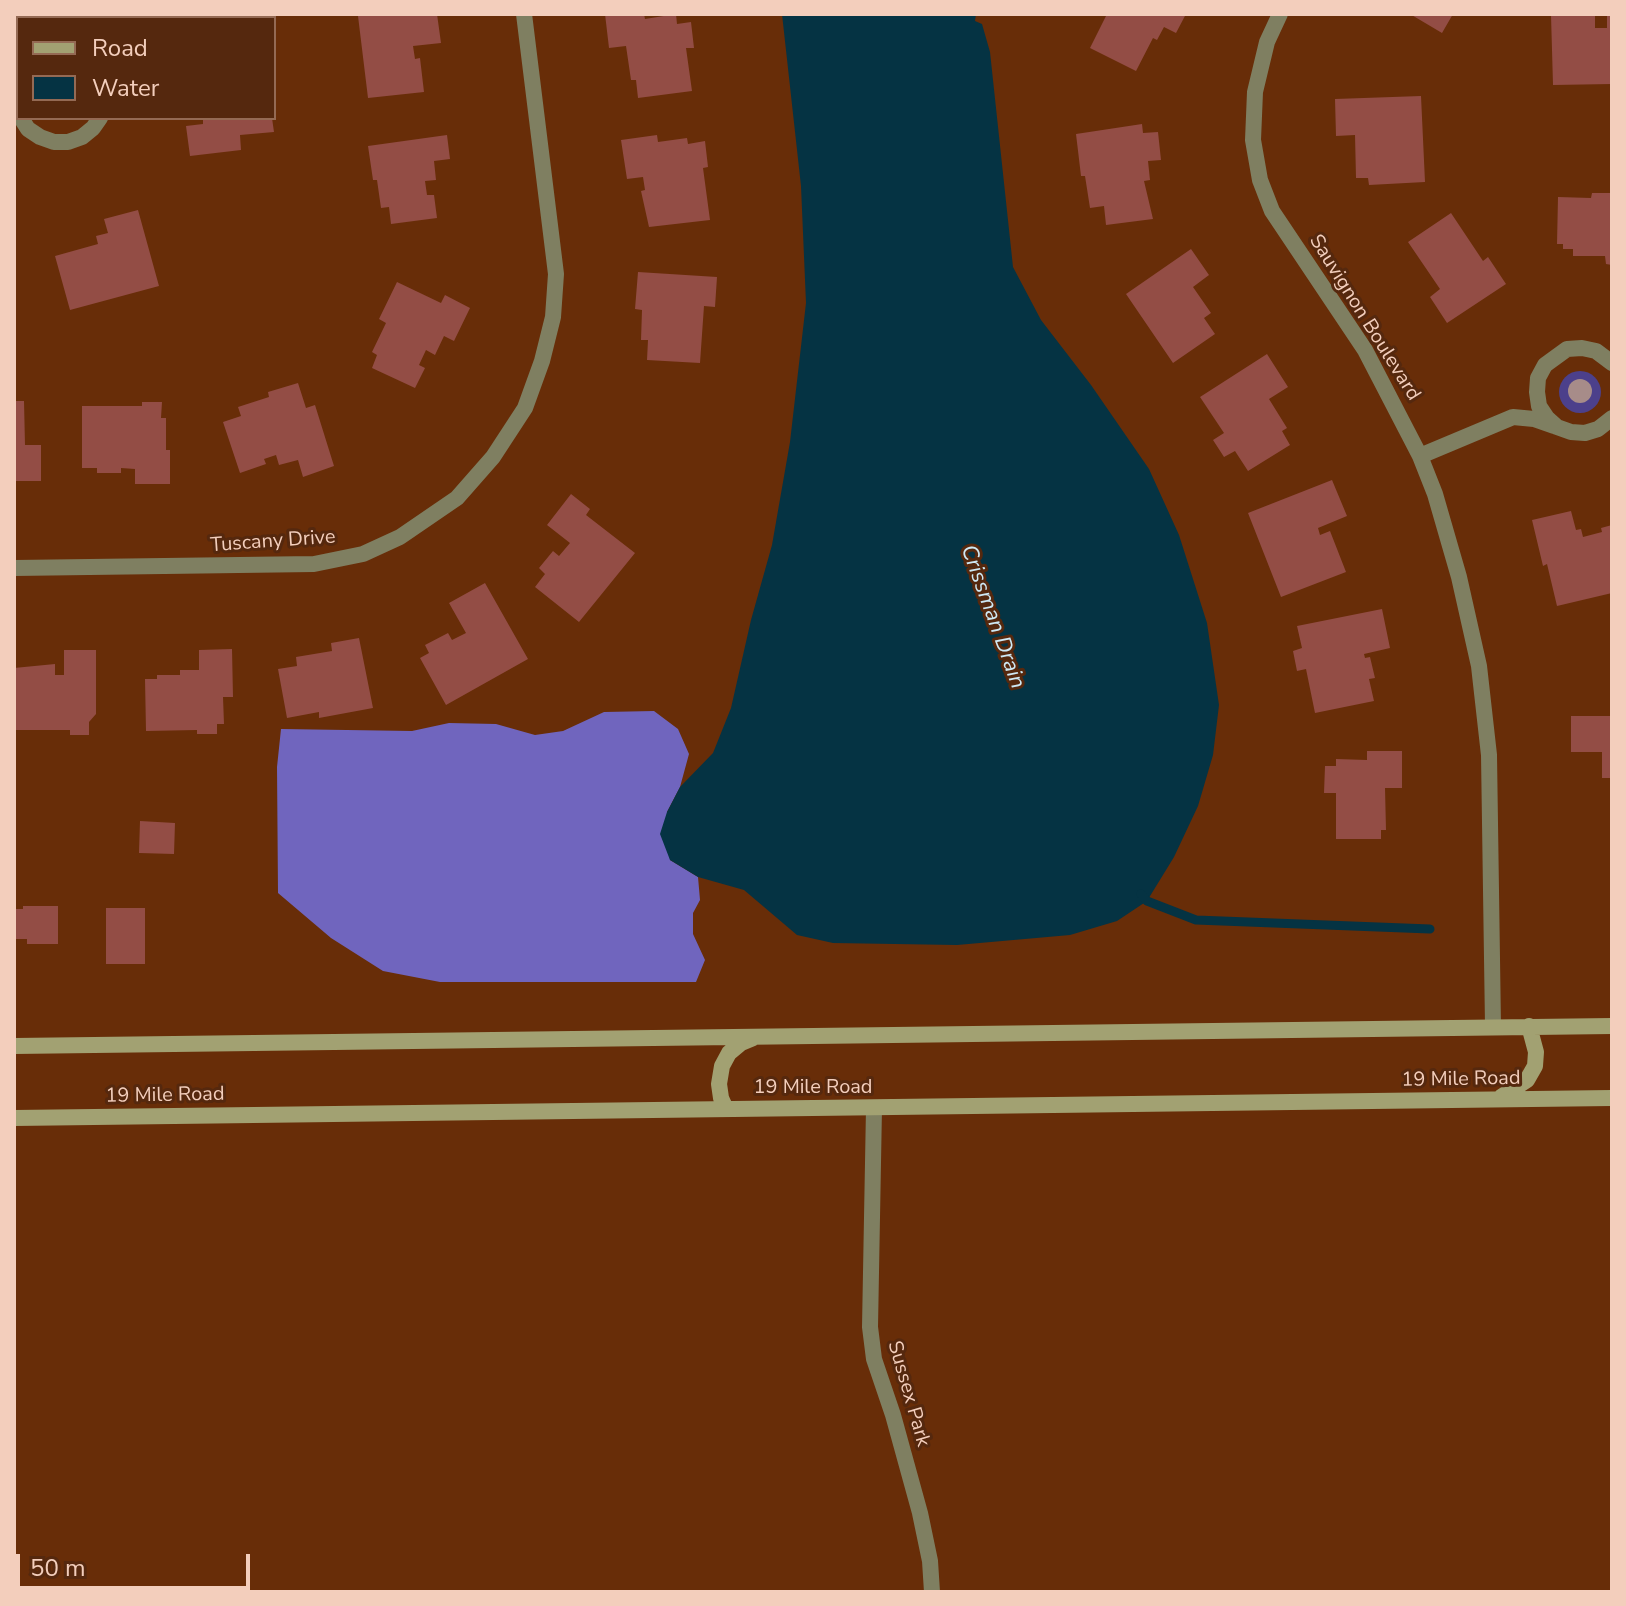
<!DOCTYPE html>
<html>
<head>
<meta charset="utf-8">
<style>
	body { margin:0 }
	#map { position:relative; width:1626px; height:1606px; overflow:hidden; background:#682d08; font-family:"Nunito Sans",sans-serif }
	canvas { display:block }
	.frame { position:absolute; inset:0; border:16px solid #f3cebc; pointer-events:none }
	.legend { position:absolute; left:16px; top:16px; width:260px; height:104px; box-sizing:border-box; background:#55280e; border:2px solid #946a54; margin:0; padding:10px 14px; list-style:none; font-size:24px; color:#f3cebc }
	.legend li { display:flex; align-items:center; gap:16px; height:40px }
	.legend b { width:40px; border:2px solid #946a54 }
	.scale { position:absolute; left:16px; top:1554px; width:234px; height:36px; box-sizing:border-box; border:4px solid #f3cebc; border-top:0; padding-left:10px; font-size:24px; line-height:28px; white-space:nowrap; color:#f3cebc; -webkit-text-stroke:6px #55280e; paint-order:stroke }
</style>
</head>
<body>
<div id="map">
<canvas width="1626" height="1606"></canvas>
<div class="frame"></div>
<ul class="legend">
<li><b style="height:10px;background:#a2a172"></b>Road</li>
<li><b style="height:22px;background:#053343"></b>Water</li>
</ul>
<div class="scale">50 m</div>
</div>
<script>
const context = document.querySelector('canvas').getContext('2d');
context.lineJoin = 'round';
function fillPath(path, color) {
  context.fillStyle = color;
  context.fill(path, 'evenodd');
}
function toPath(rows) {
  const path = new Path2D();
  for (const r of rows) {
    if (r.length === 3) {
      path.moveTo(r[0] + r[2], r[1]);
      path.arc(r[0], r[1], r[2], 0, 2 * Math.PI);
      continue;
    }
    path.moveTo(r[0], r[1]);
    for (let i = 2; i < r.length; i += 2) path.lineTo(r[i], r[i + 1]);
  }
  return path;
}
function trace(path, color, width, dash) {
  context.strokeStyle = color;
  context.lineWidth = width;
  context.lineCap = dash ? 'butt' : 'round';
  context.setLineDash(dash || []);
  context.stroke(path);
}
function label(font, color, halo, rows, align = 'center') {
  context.font = font + ' "Nunito Sans",sans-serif';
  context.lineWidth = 6;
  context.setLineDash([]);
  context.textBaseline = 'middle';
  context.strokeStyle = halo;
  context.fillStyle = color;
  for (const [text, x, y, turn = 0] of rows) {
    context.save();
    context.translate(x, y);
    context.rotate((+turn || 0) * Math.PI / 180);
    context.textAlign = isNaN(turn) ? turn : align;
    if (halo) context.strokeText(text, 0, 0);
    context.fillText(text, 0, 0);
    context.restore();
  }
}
const green = toPath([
	[1580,392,21]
]);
const forest = toPath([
	[654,711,678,729,689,754,680,787,667,812,670,860,698,877,700,900,693,913,693,934,705,960,696,982,440,982,383,971,331,938,278,893,277,767,281,729,412,731,449,723,496,724,535,735,563,731,604,712]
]);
const water = toPath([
	[782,14,976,14,975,21,982,24,990,52,1013,267,1041,320,1091,385,1149,469,1179,535,1207,623,1219,705,1213,755,1198,806,1174,857,1147,901,1117,921,1070,935,957,945,833,943,797,935,744,890,698,877,670,860,660,834,667,812,680,787,713,753,731,708,751,620,772,545,790,442,806,303,801,186]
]);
const stream = toPath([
	[1141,894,1147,901,1196,920,1430,929]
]);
const building = toPath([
	[155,14,177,14,170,18,157,18],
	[370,14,437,14,441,43,413,46,415,59,420,58,424,92,368,98,358,16],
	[605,14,644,14,645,19,676,14,677,24,691,22,694,48,686,48,692,91,638,98,636,80,631,80,626,46,609,48],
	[1107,14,1186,14,1176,33,1164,27,1157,40,1153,38,1136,71,1090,48],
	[1410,14,1453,14,1442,33],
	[1595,14,1595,28,1607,28,1607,14,1612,14,1612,84,1553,85,1551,15],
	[1421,96,1425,182,1369,185,1368,178,1356,178,1355,135,1336,136,1335,99],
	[203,118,272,118,274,132,240,135,241,150,190,156,186,126,203,124],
	[1142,124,1143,133,1158,132,1161,160,1148,161,1150,180,1144,181,1153,219,1106,225,1104,206,1090,208,1085,176,1081,176,1076,134],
	[447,135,450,159,434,161,436,180,425,181,427,195,434,195,437,218,391,224,389,207,381,208,377,180,373,180,368,146],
	[657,135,658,142,687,138,688,144,705,141,708,167,703,168,710,220,649,227,641,191,645,190,643,177,627,179,621,140],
	[1592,193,1612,193,1612,265,1606,264,1605,256,1573,256,1573,249,1563,249,1563,244,1557,244,1558,197,1591,198],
	[138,210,159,286,70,310,55,256,98,244,96,236,108,233,104,219],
	[1451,213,1483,261,1488,257,1506,284,1447,323,1430,297,1440,289,1408,242],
	[1191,249,1209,275,1193,287,1211,313,1204,318,1215,334,1173,363,1126,294],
	[638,272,717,277,715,307,704,306,700,363,647,360,648,340,641,340,642,310,635,309],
	[397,282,441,303,445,295,470,308,454,341,444,336,435,355,426,350,419,365,425,368,415,388,372,368,377,355,372,352,386,323,379,319],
	[1267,354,1288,387,1269,399,1287,428,1282,431,1290,445,1248,471,1235,451,1224,457,1213,440,1224,433,1200,397],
	[298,383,306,408,315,405,334,466,303,477,298,460,279,465,276,455,264,459,266,464,240,473,223,422,241,416,238,407,269,397,268,392],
	[14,401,24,401,25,445,41,445,41,481,14,481],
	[142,402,162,402,161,418,166,418,166,450,170,450,170,484,135,484,135,469,121,468,121,473,97,473,97,468,82,468,82,406,142,406],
	[1332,480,1347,516,1318,528,1320,535,1330,531,1346,572,1281,597,1248,513],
	[571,494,590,509,586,515,635,553,579,622,535,587,545,574,539,568,553,551,559,556,570,543,547,525],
	[1571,511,1576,530,1581,529,1583,537,1602,532,1601,528,1612,525,1612,593,1557,606,1547,564,1543,566,1532,520],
	[485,583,528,659,446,705,420,658,429,653,425,645,448,633,452,640,466,633,449,603],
	[1382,609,1390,648,1364,654,1365,658,1370,657,1375,678,1369,679,1374,701,1315,713,1306,669,1297,671,1293,651,1302,648,1297,626],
	[359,638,373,708,319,718,319,712,287,718,278,669,297,666,296,657,332,651,331,643],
	[232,649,233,697,223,697,224,724,217,724,217,734,197,734,197,730,146,731,145,679,157,679,157,675,180,675,180,670,199,670,199,650],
	[64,650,96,650,96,714,89,722,89,735,70,735,70,730,14,730,14,668,55,664,55,675,64,675],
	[1571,716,1612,716,1612,778,1602,778,1602,752,1571,752],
	[1367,751,1402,751,1402,788,1385,788,1386,830,1381,830,1381,839,1336,839,1336,793,1324,793,1325,766,1336,766,1336,759,1367,760],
	[140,821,175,823,174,854,139,853],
	[23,906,58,906,58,944,27,944,27,939,14,939,14,909,23,909],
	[106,908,145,908,145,964,106,964]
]);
const minor = toPath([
	[1280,14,1267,42,1255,92,1253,140,1260,180,1272,211,1365,350,1420,456,1435,494,1459,577,1479,666,1489,755,1493,1026],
	[14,57,18,57],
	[18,87,18,107],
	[21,118,28,129,40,137,54,142,68,142,82,137,93,128,100,118],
	[1612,363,1596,351,1582,348,1567,349,1545,365,1538,378,1537,392,1539,406,1547,418,1557,427,1571,432,1585,433,1598,429,1612,418],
	[1420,456,1513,417,1534,419,1554,426],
	[14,568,314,564,363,554,400,537,457,498,493,457,525,408,542,361,553,317,556,274,524,14],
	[874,1108,870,1327,874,1359,893,1415,920,1513,930,1561,932,1592]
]);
const secondary = toPath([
	[14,1046,1612,1026],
	[1501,1097,1527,1080,1535,1066,1536,1052,1529,1026],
	[726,1109,721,1098,719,1084,722,1066,729,1053,741,1043,753,1038],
	[14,1118,1612,1098]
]);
const trees = [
	[1580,391]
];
const streetNames = [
	["Sauvignon Boulevard",1364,318,58],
	["Tuscany Drive",273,542,-4],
	["19 Mile Road",1461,1080,-1],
	["19 Mile Road",813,1088],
	["19 Mile Road",165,1096,-1],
	["Sussex Park",908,1394,74]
];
const waterNames = [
	["Crissman Drain",992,617,70]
];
fillPath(green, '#4c408b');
fillPath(forest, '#7065be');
fillPath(water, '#053343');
trace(stream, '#053343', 9);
fillPath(building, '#934d45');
trace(minor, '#7f7f61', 16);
trace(secondary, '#a2a172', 16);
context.fillStyle = '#a78c89';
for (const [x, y] of trees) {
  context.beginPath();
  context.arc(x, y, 12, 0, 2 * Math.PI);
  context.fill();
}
label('20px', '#f3cebc', '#55280e', streetNames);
label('italic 22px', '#cee9f5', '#55280e', waterNames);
</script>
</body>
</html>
